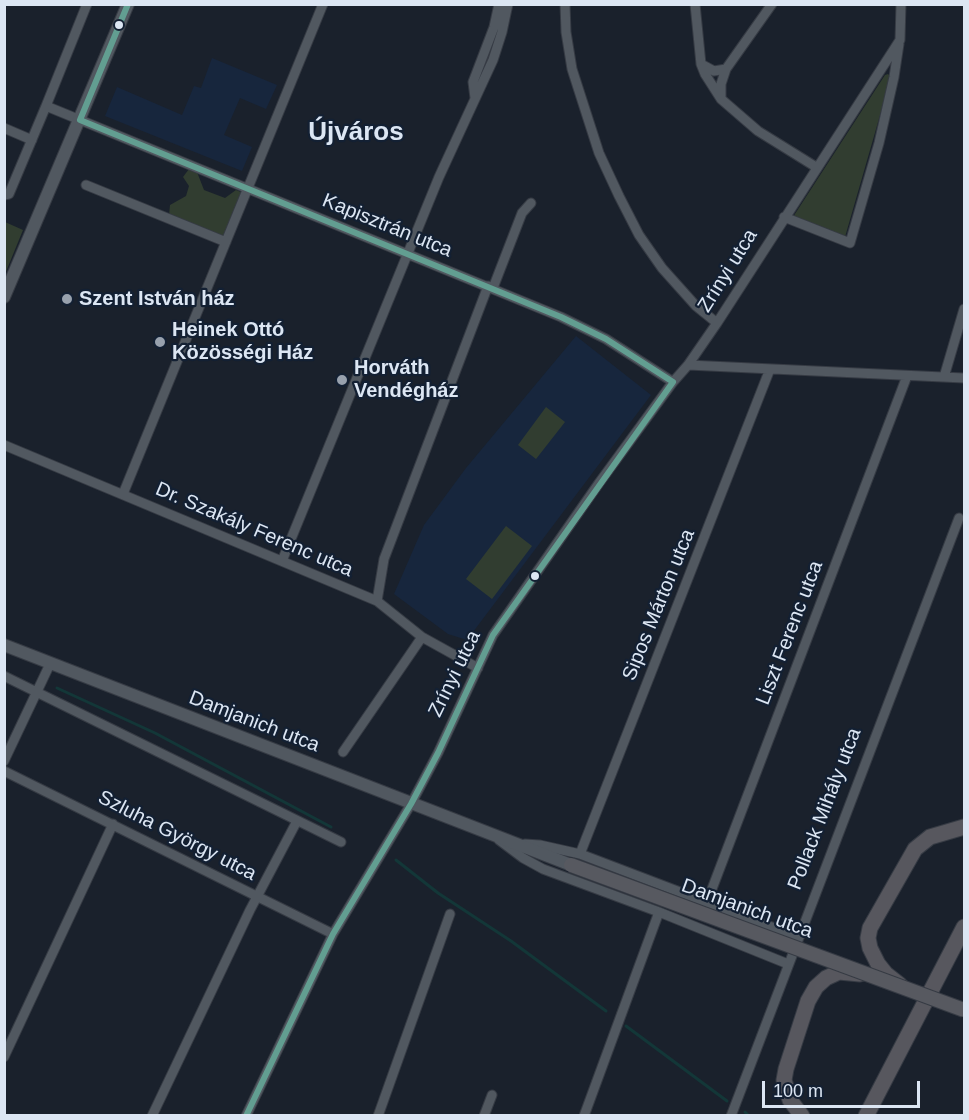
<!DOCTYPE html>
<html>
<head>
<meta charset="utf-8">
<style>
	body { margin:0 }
	#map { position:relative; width:969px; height:1120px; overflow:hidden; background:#1a212c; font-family:Arial,sans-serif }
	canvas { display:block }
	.frame { position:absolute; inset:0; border:6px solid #dce6f3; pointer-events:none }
	.scale { position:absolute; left:762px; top:1081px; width:158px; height:27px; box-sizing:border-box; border:3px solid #dce6f3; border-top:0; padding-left:8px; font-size:18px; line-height:21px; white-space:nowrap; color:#dce6f3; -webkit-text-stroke:4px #132033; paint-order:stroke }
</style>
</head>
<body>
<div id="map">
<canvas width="969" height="1120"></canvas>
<div class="frame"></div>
<div class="scale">100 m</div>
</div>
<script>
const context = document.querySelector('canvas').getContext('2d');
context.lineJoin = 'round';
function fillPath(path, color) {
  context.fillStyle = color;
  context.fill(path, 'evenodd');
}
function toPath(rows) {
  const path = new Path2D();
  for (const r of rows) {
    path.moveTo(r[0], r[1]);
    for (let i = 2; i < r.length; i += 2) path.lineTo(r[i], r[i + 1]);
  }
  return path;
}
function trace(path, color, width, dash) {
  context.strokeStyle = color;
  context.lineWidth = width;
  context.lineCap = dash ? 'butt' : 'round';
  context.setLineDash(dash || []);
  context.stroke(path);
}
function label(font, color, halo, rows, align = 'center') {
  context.font = font + ' Arial,sans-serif';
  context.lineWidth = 4.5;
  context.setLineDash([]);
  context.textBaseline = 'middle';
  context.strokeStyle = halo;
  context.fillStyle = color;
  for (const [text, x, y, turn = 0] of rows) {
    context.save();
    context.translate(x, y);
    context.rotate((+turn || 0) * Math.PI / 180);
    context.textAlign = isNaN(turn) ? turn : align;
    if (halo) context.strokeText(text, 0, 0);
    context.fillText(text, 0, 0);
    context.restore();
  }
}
const built = toPath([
	[212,58,277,85,266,109,240,98,224,135,252,147,242,171,105,116,117,87,182,115,194,86,201,88],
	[576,336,651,395,467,640,448,634,394,594,424,525,466,468]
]);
const green = toPath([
	[888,74,891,77,845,237,793,217,885,75],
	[189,169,197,172,204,190,225,198,236,190,243,193,224,239,169,215,170,205,186,196,189,186,183,177],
	[5,222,23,230,5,274],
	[546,407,565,422,536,459,518,445],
	[506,526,532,546,492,599,466,579]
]);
const stream = toPath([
	[57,688,155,733,331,827],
	[396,860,438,893,511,941,606,1011],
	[626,1026,727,1101],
	[745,1112,749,1116]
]);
const minor = toPath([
	[565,4,566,32,572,69,599,153,619,196,639,235,662,268,696,306,717,323],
	[695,4,701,64,705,74,721,99,758,131,816,167],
	[701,64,714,71,726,69],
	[475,98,473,82,494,27,499,4],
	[721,99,721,84,726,69,772,4],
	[46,106,87,4],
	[4,128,32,140],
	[86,185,226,242],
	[4,195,9,194,46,106,561,317,606,339,673,382],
	[784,217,850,243,879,143,894,77,899,44],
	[493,288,522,213,531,203],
	[688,365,964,378],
	[944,377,964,309],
	[4,445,377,601,422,637,478,668],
	[123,494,323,4],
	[282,561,439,177,493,60,502,32,508,4],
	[377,601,384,559,488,286],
	[4,676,341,842],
	[343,752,422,637],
	[4,761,50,664],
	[4,771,333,934],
	[499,840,523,858,543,869,659,912,788,964],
	[525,844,540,845,580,854,798,937],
	[580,854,770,369],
	[707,902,907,376],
	[4,1057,113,824],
	[152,1116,250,910,297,821],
	[246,1116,333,934,411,804,438,753,493,635,599,483,673,382,688,365,717,323,900,40,901,4],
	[378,1116,450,914],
	[484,1116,492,1095],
	[584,1116,659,912],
	[731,1116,959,518]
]);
const tertiary = toPath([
	[4,297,128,4],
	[4,645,571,865]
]);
const primary = toPath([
	[900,985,886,974,878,964,870,948,868,938,870,928,915,849,930,837,964,827],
	[802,1116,790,1100,784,1080,786,1069,808,1001,816,987,826,978,839,972,860,974],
	[866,1116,964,927]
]);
const secondaryBridge = toPath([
	[571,865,964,1010]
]);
const bus1 = toPath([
	[80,120,561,317,606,339,673,382],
	[80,120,128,4],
	[246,1116,333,934,411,804,438,753,493,635,673,382]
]);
const markers = [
	[119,25,5,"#dce6f3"],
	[67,299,6,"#98a1ad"],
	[160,342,6,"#98a1ad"],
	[342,380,6,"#98a1ad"],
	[535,576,5,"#dce6f3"]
];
const streetNames = [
	["Kapisztrán utca",387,226,22],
	["Zrínyi utca",728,271,-58],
	["Dr. Szakály Ferenc utca",254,530,23],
	["Sipos Márton utca",659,605,-68],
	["Liszt Ferenc utca",790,633,-69],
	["Zrínyi utca",455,674,-64],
	["Damjanich utca",254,722,21],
	["Pollack Mihály utca",825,809,-69],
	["Szluha György utca",177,836,27],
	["Damjanich utca",747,909,20]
];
const poiNames = [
	["Szent István ház",79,299],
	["Heinek Ottó",172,330],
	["Közösségi Ház",172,353],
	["Horváth",354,368],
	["Vendégház",354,391]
];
const districtNames = [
	["Újváros",356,133]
];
fillPath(built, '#17263d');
fillPath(green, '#313d30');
trace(stream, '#133738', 3);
trace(minor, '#363b44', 11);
trace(tertiary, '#363b44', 14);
trace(primary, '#363b44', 17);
trace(minor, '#515860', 9);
trace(tertiary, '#515860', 12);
trace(primary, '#57575e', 15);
trace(secondaryBridge, '#363b44', 16, []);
trace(secondaryBridge, '#575960', 14);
trace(bus1, '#629e91', 6);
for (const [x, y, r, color] of markers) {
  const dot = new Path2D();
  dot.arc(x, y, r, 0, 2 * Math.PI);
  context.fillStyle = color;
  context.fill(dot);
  trace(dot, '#132033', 2);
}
label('20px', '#dce6f3', '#132033', streetNames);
label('bold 20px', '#dce6f3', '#132033', poiNames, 'left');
label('bold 26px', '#dce6f3', '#132033', districtNames);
</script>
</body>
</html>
